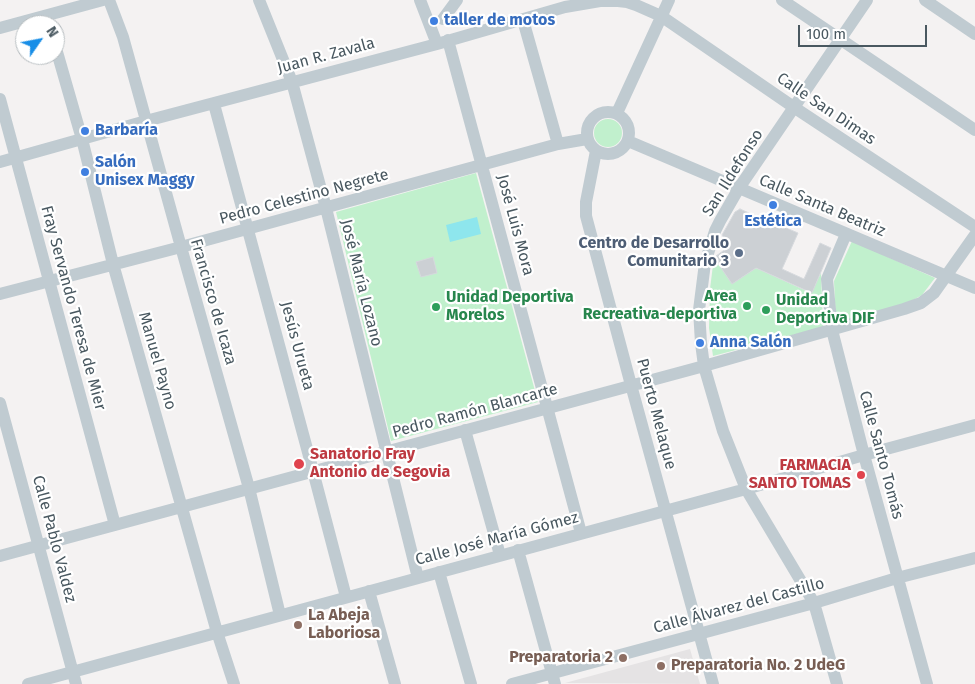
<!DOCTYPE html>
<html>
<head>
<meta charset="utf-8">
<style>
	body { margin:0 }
	#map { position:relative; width:975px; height:684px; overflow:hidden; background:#f4f2f2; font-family:"Fira Sans",sans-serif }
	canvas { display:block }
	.north { position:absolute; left:15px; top:15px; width:50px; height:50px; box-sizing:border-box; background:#fff; border:1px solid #b6bcbf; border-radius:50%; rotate:57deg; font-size:14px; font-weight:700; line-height:20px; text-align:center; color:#495860 }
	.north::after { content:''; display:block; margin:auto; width:18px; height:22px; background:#188ee7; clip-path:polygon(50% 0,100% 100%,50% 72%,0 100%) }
	.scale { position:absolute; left:798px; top:25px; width:129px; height:22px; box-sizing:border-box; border:2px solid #495860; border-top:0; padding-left:6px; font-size:15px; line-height:18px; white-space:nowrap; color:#495860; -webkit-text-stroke:4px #fff; paint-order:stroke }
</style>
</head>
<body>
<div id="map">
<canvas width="975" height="684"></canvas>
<div class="north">N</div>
<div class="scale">100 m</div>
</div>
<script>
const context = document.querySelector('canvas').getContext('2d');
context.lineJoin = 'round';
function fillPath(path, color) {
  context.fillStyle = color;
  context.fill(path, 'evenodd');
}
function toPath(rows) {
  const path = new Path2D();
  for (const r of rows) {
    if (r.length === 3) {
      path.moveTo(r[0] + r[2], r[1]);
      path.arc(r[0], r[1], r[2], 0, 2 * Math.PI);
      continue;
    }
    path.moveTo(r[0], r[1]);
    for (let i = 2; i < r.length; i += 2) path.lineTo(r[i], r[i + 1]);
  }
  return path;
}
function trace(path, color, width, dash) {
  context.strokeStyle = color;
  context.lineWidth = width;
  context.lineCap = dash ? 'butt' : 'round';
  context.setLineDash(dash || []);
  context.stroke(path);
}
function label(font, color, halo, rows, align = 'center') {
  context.font = font + ' "Fira Sans",sans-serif';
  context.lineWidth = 4.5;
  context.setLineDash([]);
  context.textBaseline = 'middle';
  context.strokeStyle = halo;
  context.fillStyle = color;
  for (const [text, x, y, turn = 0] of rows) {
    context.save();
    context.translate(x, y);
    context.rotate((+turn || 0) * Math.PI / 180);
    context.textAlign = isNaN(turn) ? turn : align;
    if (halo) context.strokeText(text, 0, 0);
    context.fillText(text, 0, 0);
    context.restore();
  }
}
const education = toPath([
	[690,649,700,684,565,683]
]);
const green = toPath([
	[608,133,14],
	[476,173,538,402,391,441,336,212],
	[852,241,935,278,922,295,906,304,836,323,834,281],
	[714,257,732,283,756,268,811,293,821,273,823,327,713,356,709,328,710,289]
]);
const water = toPath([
	[477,217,481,234,450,242,446,225]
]);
const building = toPath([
	[740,209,769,222,770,221,798,233,782,269,804,279,820,243,831,248,812,293,756,268,732,284,715,259,716,256,730,246,722,235,735,212,740,209],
	[433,257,437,273,421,277,416,262,433,257]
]);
const minor = toPath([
	[109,0,123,37,181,247,249,488,280,615],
	[259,0,292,82,326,208,418,578],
	[420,0,437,44],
	[782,0,975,130],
	[925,0,975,34],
	[443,19,457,0],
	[523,20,558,144],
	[0,28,103,0],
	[448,40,581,533],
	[55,45,82,139,113,264,217,632,234,684],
	[0,99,115,525],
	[214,104,313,471,346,597],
	[608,133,21],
	[617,113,669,0],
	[628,141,975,288],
	[596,151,586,202,586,216,631,385,713,684],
	[0,162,146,121,437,44,565,7,600,1,618,1,627,2,636,5,661,16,795,108,975,227],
	[846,234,827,279,832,330,864,455,927,684],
	[0,294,181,247,558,144,587,139],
	[0,403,76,684],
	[465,430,500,555],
	[518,550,555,684],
	[0,556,704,366,904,309,921,303,934,293,975,235],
	[439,572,471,684],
	[369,591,395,684],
	[28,684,746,489,864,455,975,425],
	[512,684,814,603,897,578,975,558],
	[837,684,814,603,746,489,723,431,704,366,701,343,699,310,705,263,715,231,720,221,739,188,867,0]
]);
const markers = [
	[434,21,5,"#3f7fe0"],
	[85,131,5,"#3f7fe0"],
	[85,172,5,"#3f7fe0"],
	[773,205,5,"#3f7fe0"],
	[739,253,5,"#5c6f8a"],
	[747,306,5,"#2e9e5b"],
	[436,307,5,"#2e9e5b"],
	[766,310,5,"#2e9e5b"],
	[700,343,5,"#3f7fe0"],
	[299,464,6,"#e0444e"],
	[861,475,5,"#e0444e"],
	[298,625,5,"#8d6e63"],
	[623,658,5,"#8d6e63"],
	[661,666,5,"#8d6e63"]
];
const shopNames = [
	["taller de motos",444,21],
	["Barbaría",95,131],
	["Salón",95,163],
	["Unisex Maggy",95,181],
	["Estética",773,222,"center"],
	["Anna Salón",710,343]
];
const streetNames = [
	["Juan R. Zavala",326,56,-15],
	["Calle San Dimas",826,109,34],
	["San Ildefonso",733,173,-58],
	["Pedro Celestino Negrete",304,197,-15],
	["Calle Santa Beatriz",822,206,23],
	["José Luis Mora",515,225,75],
	["José María Lozano",361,283,76],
	["Francisco de Icaza",213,302,74],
	["Fray Servando Teresa de Mier",73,308,75],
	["Jesús Urueta",297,346,75],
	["Manuel Payno",157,361,74],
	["Pedro Ramón Blancarte",475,411,-15],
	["Puerto Melaque",656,414,75],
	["Calle Santo Tomás",881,455,75],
	["Calle Pablo Valdez",54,539,75],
	["Calle José María Gómez",497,539,-15],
	["Calle Álvarez del Castillo",739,606,-15]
];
const serviceNames = [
	["Centro de Desarrollo",729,244],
	["Comunitario 3",729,262]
];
const leisureNames = [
	["Area",737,297,"right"],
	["Recreativa-deportiva",737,315,"right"],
	["Unidad Deportiva",446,298],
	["Morelos",446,316],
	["Unidad",776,301],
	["Deportiva DIF",776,319]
];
const healthNames = [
	["Sanatorio Fray",310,455],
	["Antonio de Segovia",310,473],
	["FARMACIA",851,466,"right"],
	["SANTO TOMAS",851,484,"right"]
];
const educationNames = [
	["La Abeja",308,616],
	["Laboriosa",308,634],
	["Preparatoria 2",613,658,"right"],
	["Preparatoria No. 2 UdeG",671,666]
];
fillPath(education, '#e5e3e4');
fillPath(green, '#c1f0cd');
fillPath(water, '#8ee6ed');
fillPath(building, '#ccd0d4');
trace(building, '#d6d9dd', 1);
trace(minor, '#c0cbd1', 12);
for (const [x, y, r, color] of markers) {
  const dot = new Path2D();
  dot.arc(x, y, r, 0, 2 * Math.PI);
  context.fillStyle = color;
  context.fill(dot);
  trace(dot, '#fff', 2);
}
label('bold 16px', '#366cbe', '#fff', shopNames, 'left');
label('16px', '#495860', '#fff', streetNames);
label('bold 16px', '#4e5e75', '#fff', serviceNames, 'right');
label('bold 16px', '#27864d', '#fff', leisureNames, 'left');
label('bold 16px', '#be3a42', '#fff', healthNames, 'left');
label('bold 16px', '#785e54', '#fff', educationNames, 'left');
</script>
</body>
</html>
